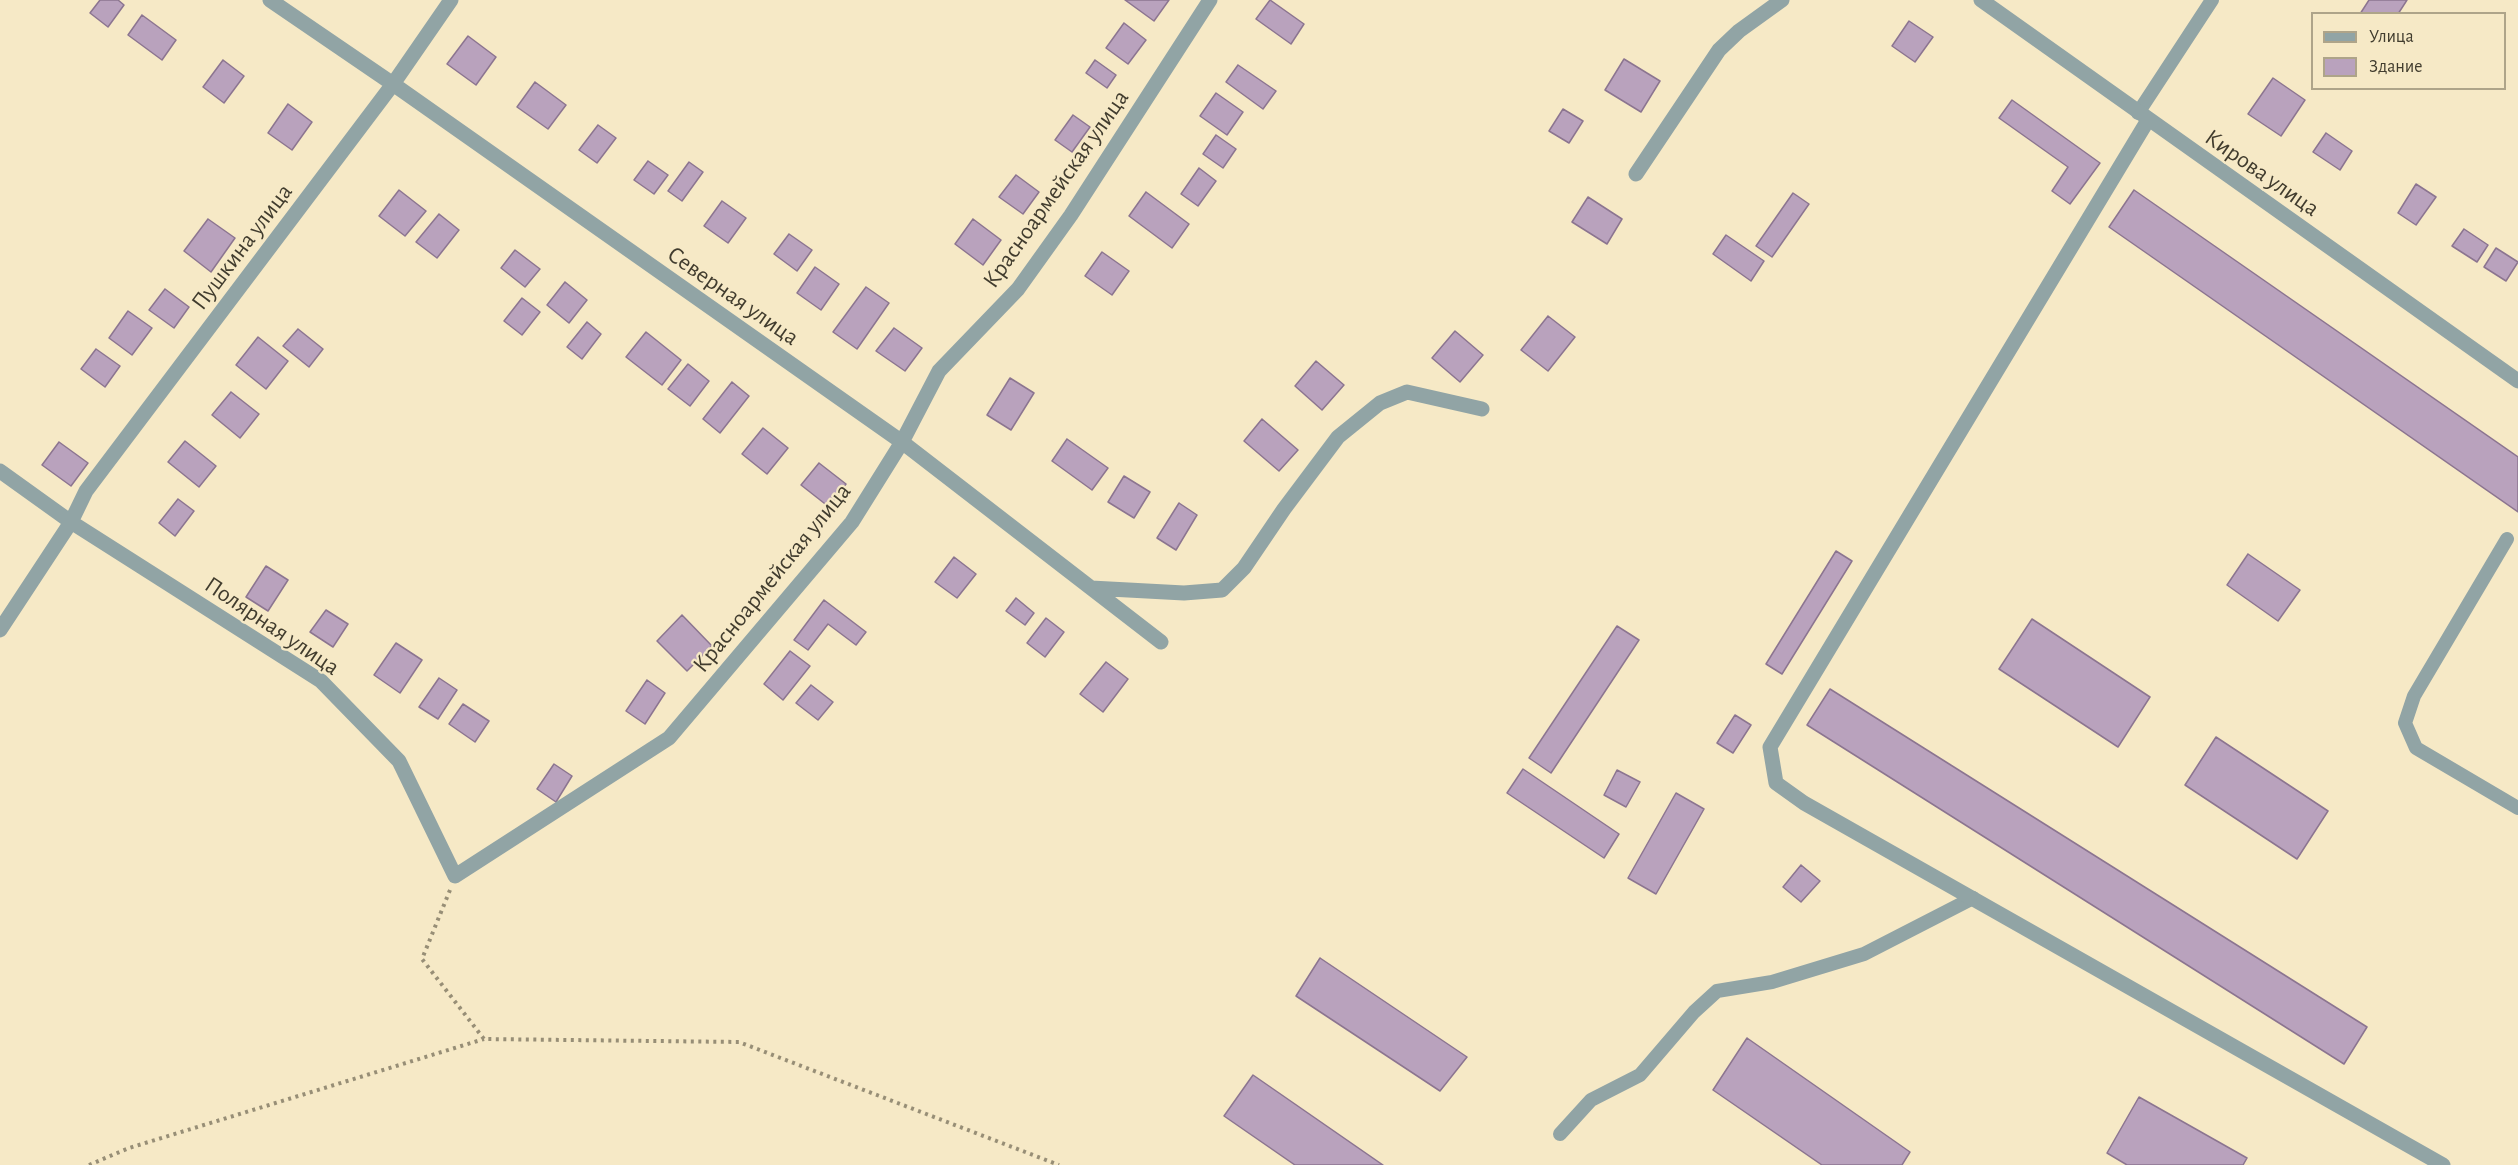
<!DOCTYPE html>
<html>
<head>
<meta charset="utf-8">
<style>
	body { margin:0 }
	#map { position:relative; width:2518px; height:1165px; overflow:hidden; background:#f6e9c6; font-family:"Alegreya Sans",sans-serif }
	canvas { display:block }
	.legend { position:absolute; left:2311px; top:12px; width:195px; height:78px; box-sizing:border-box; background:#f6e9c6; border:2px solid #aea489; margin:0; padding:8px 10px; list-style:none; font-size:18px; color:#413c2e }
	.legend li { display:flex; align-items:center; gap:12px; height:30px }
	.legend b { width:30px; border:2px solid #aea489 }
</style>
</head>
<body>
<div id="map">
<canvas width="2518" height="1165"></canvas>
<ul class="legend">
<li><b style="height:8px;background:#91a4a5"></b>Улица</li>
<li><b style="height:16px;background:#b9a2bd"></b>Здание</li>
</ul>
</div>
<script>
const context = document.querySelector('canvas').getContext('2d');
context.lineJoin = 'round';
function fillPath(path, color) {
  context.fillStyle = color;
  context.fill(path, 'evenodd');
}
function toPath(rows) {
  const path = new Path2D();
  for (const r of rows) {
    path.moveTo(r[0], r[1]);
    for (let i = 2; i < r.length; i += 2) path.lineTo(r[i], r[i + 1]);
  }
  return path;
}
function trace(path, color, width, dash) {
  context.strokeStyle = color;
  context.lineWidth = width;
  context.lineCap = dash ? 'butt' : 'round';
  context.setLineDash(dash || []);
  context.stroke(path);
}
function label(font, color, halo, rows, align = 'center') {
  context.font = font + ' "Alegreya Sans",sans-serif';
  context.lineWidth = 4.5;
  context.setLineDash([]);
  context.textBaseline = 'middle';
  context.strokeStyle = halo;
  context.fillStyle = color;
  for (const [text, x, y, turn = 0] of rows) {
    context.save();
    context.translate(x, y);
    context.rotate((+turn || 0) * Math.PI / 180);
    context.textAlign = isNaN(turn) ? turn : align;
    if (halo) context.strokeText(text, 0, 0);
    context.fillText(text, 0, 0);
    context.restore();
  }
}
const building = toPath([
	[100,0,118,0,124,5,108,27,90,13,100,0],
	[1125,0,1169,0,1154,21,1125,0],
	[1270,0,1304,24,1291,44,1256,19,1270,0],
	[2369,0,2407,0,2398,14,2360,14,2369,0],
	[142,15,176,40,162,60,128,35,142,15],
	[1909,21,1933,37,1915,62,1892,46,1909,21],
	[1124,23,1146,40,1128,64,1106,48,1124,23],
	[468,36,496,57,476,85,447,64,468,36],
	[1624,59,1660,81,1641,112,1605,90,1624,59],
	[223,60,244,76,224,103,203,87,223,60],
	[1095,60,1116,75,1107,88,1086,73,1095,60],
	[1238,65,1276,91,1263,109,1226,82,1238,65],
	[2273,78,2305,100,2281,136,2248,114,2273,78],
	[535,82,566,105,548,129,517,107,535,82],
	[1216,93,1243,112,1227,135,1200,116,1216,93],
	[2012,100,2100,163,2070,204,2052,191,2068,167,1999,118,2012,100],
	[288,104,312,122,292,150,268,133,288,104],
	[1563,109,1583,121,1569,143,1549,131,1563,109],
	[1073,115,1090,127,1072,152,1055,140,1073,115],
	[598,125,616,138,597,163,579,150,598,125],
	[2326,133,2352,151,2340,170,2313,152,2326,133],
	[1216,135,1236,149,1223,168,1203,154,1216,135],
	[648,161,668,175,654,194,634,180,648,161],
	[689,162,703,172,682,201,668,191,689,162],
	[1199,168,1216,181,1198,206,1181,194,1199,168],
	[1016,175,1039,192,1023,214,999,197,1016,175],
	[2416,184,2436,197,2416,225,2398,213,2416,184],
	[399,190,426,211,405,236,379,216,399,190],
	[2134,190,2518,457,2518,512,2109,227,2134,190],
	[1146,192,1189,224,1172,248,1129,216,1146,192],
	[1793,193,1809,204,1772,257,1756,246,1793,193],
	[1588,197,1622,219,1607,244,1572,222,1588,197],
	[722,201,746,218,728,243,704,226,722,201],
	[439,214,459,230,437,258,416,242,439,214],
	[208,219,235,238,211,272,184,251,208,219],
	[973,219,1001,240,983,265,955,244,973,219],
	[2464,229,2488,245,2477,262,2452,246,2464,229],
	[789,234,812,250,797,271,774,254,789,234],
	[1726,235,1764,261,1751,281,1713,254,1726,235],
	[2496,248,2518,262,2506,281,2484,267,2496,248],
	[515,250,540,269,525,287,501,268,515,250],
	[1102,252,1129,271,1112,295,1085,276,1102,252],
	[815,267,839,284,821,310,797,293,815,267],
	[565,282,587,300,569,323,547,305,565,282],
	[866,287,889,303,857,349,833,332,866,287],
	[165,289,189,307,174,328,149,310,165,289],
	[522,298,540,312,522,335,504,321,522,298],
	[128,311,152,328,132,355,109,338,128,311],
	[1548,316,1575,337,1548,371,1521,350,1548,316],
	[587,322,601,334,582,359,567,347,587,322],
	[894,328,922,348,905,371,876,351,894,328],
	[298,329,323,349,309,367,283,346,298,329],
	[1455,331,1483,355,1460,382,1432,358,1455,331],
	[646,332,681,360,662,385,626,357,646,332],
	[258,337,288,361,266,389,236,365,258,337],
	[96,349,120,366,105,387,81,369,96,349],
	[1316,361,1344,385,1322,410,1295,386,1316,361],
	[688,364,709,381,690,406,668,389,688,364],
	[1010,378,1034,393,1011,430,987,415,1010,378],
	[732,382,749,396,720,433,703,419,732,382],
	[231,392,259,414,240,438,212,415,231,392],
	[1262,419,1298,450,1279,471,1244,441,1262,419],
	[763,428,788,448,767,474,742,454,763,428],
	[1067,439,1108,468,1092,490,1052,461,1067,439],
	[185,441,216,466,199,487,168,462,185,441],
	[59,442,88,463,71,486,42,465,59,442],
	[819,463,846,484,829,507,801,485,819,463],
	[1124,476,1150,492,1134,518,1108,502,1124,476],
	[178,499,194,511,175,536,159,523,178,499],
	[1179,503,1197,515,1176,550,1157,538,1179,503],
	[1836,551,1852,561,1782,674,1766,664,1836,551],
	[2248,554,2300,590,2278,621,2227,585,2248,554],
	[954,557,976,574,957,598,935,582,954,557],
	[266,566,288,580,268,611,246,597,266,566],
	[1016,598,1034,613,1025,625,1006,611,1016,598],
	[824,600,866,632,856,645,828,624,808,650,794,640,824,600],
	[326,610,348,624,333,647,310,632,326,610],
	[682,615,712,646,687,671,657,641,682,615],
	[1046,618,1064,632,1045,657,1027,643,1046,618],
	[2032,619,2150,697,2118,747,1999,669,2032,619],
	[1617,626,1639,640,1551,773,1529,758,1617,626],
	[396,643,422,660,400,693,374,675,396,643],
	[790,651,810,666,783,700,764,684,790,651],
	[1106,662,1128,679,1103,712,1080,694,1106,662],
	[439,678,457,690,438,719,419,707,439,678],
	[647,680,665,693,645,724,626,711,647,680],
	[811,685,833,702,818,720,796,703,811,685],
	[1830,689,2367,1027,2344,1064,1807,725,1830,689],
	[463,704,489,721,475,742,449,724,463,704],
	[1735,715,1751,725,1733,753,1717,743,1735,715],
	[2216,737,2328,811,2297,859,2185,785,2216,737],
	[554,764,572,776,556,802,537,789,554,764],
	[1523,769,1619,834,1604,858,1507,793,1523,769],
	[1617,770,1640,782,1626,807,1604,795,1617,770],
	[1676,793,1704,809,1656,894,1628,878,1676,793],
	[1801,865,1820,881,1801,902,1783,887,1801,865],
	[1320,958,1467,1057,1440,1091,1296,996,1320,958],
	[1747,1038,1910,1152,1902,1165,1822,1165,1713,1090,1747,1038],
	[1253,1075,1383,1165,1295,1165,1224,1116,1253,1075],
	[2139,1097,2247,1158,2243,1165,2127,1165,2107,1153,2139,1097]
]);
const path = toPath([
	[450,890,422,959,484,1039,739,1042,1059,1165],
	[89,1165,129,1148,484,1039]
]);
const lane = toPath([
	[2138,113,2212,0],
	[2507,539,2414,696,2405,723,2416,748,2518,808],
	[1560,1134,1591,1100,1640,1075,1694,1012,1717,991,1772,982,1864,954,1973,898]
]);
const street = toPath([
	[270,0,393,84,902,442,1161,642],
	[1981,0,2518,381],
	[2148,120,1770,747,1776,783,1804,803,2443,1165],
	[1636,174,1719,50,1739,31,1782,0],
	[0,471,71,522,321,681,399,761,455,876,669,738,852,522,902,442,939,371,1018,289,1071,215,1210,0],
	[1091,588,1184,593,1222,590,1244,568,1284,509,1338,437,1380,403,1407,392,1482,409],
	[0,630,71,522,86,491,393,84,451,0]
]);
const streetNames = [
	["Кирова улица",2262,173,35],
	["Красноармейская улица",1056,189,-55],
	["Пушкина улица",242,247,-53],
	["Северная улица",733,296,35],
	["Красноармейская улица",772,578,-51],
	["Полярная улица",272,626,34]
];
fillPath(building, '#b9a2bd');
trace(building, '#8c7590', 1.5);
trace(path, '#978e76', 4, [3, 4.5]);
trace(lane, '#91a4a5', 14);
trace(street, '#91a4a5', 15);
label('24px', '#413c2e', '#f6e9c6', streetNames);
</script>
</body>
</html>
